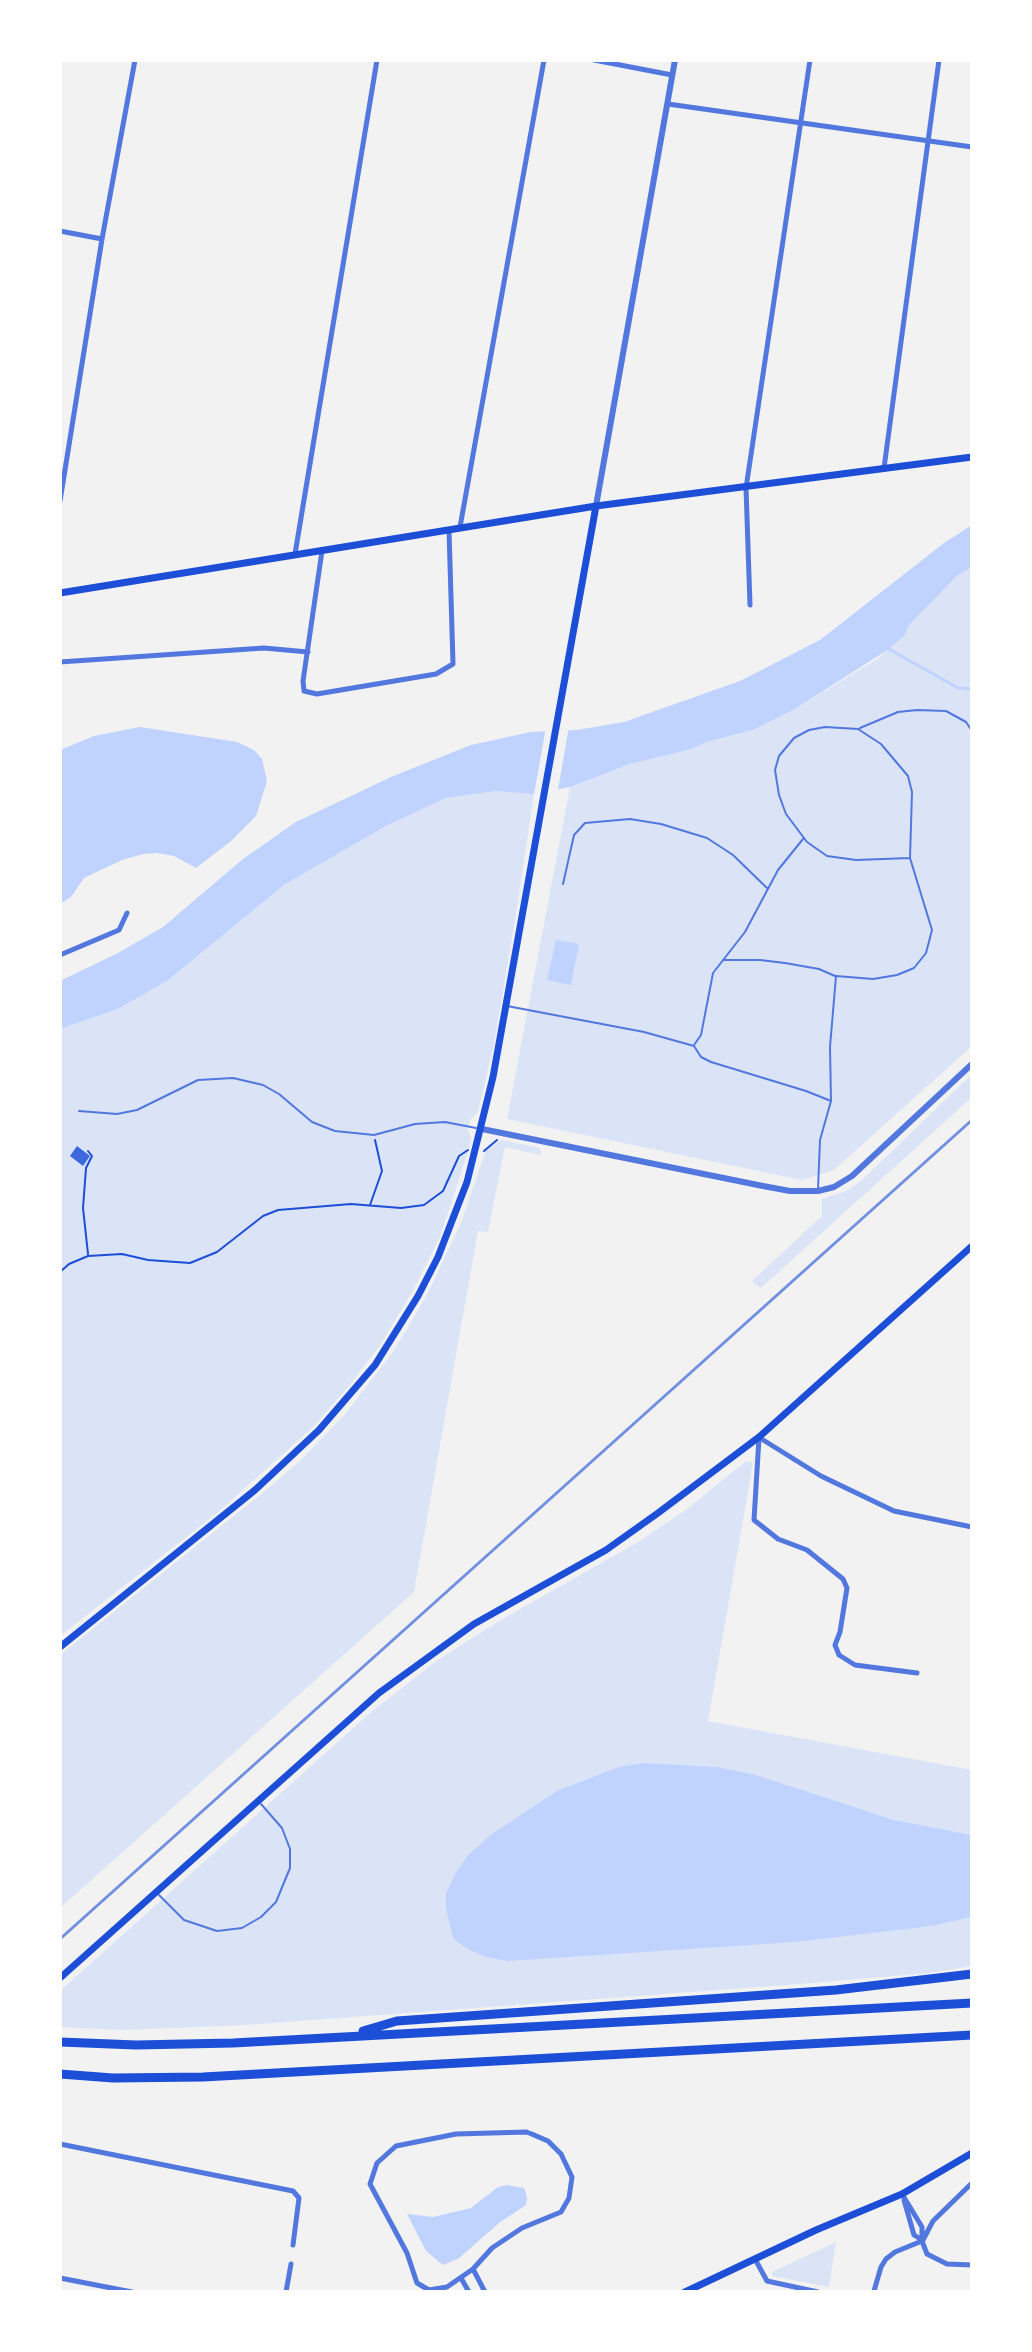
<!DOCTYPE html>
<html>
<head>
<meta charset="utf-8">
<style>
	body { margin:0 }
	#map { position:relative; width:1032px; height:2352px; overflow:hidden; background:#f2f2f2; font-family:"IBM Plex Sans",sans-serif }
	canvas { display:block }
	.frame { position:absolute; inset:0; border:62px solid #fff; pointer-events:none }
</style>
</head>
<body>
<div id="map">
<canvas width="1032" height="2352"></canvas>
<div class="frame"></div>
</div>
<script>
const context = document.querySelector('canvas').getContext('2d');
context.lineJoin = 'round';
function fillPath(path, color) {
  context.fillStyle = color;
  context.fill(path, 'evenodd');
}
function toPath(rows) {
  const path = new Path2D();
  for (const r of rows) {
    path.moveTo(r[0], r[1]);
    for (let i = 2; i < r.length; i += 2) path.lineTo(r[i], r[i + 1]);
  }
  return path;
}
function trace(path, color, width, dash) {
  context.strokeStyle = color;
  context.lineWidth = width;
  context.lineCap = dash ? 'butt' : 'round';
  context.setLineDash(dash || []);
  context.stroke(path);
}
const green = toPath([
	[972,567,972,1046,834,1170,802,1180,507,1119,570,787,630,764,691,749,706,742,753,730,795,709,877,659,904,636,910,624,958,575],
	[496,791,534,794,516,914,494,1044,478,1112,470,1120,468,1130,471,1137,469,1149,440,1237,412,1292,381,1344,349,1386,312,1428,217,1513,60,1636,60,1029,118,1009,167,981,284,885,386,826,446,798],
	[972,1074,972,1097,761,1288,756,1285,752,1281,822,1216,822,1199,846,1191,861,1181],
	[502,1140,540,1148,541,1155,505,1147,488,1232,478,1231,414,1592,60,1908,60,1655,265,1491,301,1460,345,1414,390,1356,407,1329,429,1291,462,1220,486,1150],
	[746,1461,753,1463,708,1721,972,1770,972,1966,930,1973,800,1984,245,2025,123,2030,60,2027,60,1991,370,1713,439,1659,506,1617,640,1541,687,1509],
	[836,2242,829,2287,772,2276,772,2272]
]);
const water = toPath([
	[972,525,972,567,958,575,910,624,904,636,889,649,795,709,753,730,706,742,692,749,630,764,570,787,532,794,496,791,446,798,386,826,284,885,167,981,118,1009,60,1029,60,981,118,953,163,927,243,859,296,822,391,777,471,745,531,732,577,730,624,722,740,681,820,640,944,543],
	[140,727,237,742,254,750,262,759,267,781,256,816,231,841,196,868,174,856,157,853,143,854,122,860,84,878,71,897,60,904,60,750,94,736],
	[556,940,579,944,571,985,547,980],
	[643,1763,716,1767,756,1775,894,1820,972,1835,972,1917,931,1926,795,1942,508,1961,486,1957,466,1948,453,1938,446,1909,446,1893,455,1874,468,1855,492,1834,557,1791,619,1767],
	[507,2185,524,2188,527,2197,526,2205,499,2223,458,2259,443,2265,426,2251,407,2214,433,2217,471,2208,498,2187]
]);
const pier = toPath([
	[569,726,558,790,534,794,546,727]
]);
const stream = toPath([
	[887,648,958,688,972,689]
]);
const building = toPath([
	[77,1146,90,1156,83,1166,70,1156]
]);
const path = toPath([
	[484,1151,497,1140],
	[370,1205,382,1171,375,1140],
	[88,1254,83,1208,86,1168,92,1156,88,1151],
	[60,1272,69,1264,88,1256,122,1254,148,1260,190,1263,217,1252,263,1216,278,1210,351,1204,401,1208,424,1205,443,1191,459,1156,468,1150]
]);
const service = toPath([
	[860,728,898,712,917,710,946,711,966,722,972,731],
	[563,884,574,835,585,823,630,819,661,824,707,838,733,855,768,889],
	[972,929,972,931],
	[723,960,760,960,785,963,819,969,835,976],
	[507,1006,644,1032,694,1046,701,1057,711,1062,806,1091,831,1101],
	[694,1045,701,1035,713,973,745,932,778,870,803,839],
	[79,1111,117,1114,137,1110,198,1080,233,1078,263,1085,279,1094,312,1122,335,1131,374,1135,415,1124,445,1122,476,1128],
	[818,1189,820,1140,831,1101,830,1047,836,976,873,979,897,975,914,968,926,953,932,930,910,858,912,792,908,776,881,744,858,729,825,727,809,730,794,738,779,756,775,770,779,795,786,814,807,842,827,856,856,860,910,858],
	[159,1895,184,1920,217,1931,242,1928,261,1917,276,1902,290,1868,290,1849,282,1828,261,1804]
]);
const minor = toPath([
	[594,60,672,75],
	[668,104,972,147],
	[60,231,102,239],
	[884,468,939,60],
	[60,501,102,239,135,60],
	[460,527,544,60],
	[322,551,303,681,304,691,317,694,436,674,453,664,449,530],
	[295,554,377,60],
	[750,605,746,488,810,60],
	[60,662,264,648,308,652],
	[60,955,119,930,127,913],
	[759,1438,754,1520,778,1539,807,1550,843,1579,847,1588,840,1632,835,1645,839,1655,855,1665,917,1673],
	[760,1438,821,1476,894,1511,972,1527],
	[527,2132,548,2141,561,2154,572,2177,569,2198,561,2212,522,2228,492,2248,473,2269,447,2287,429,2290,417,2283,407,2253,370,2184,377,2163,396,2146,456,2134,527,2132],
	[60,2144,293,2191,299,2198,293,2245],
	[902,2194,922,2227,922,2241,927,2254,947,2264,972,2265],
	[904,2200,914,2235,922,2240],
	[923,2240,933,2221,972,2183],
	[755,2259,767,2281,818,2292],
	[473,2269,485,2292],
	[60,2278,132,2292],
	[461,2278,469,2292],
	[874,2291,881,2267,886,2259,895,2252,922,2241],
	[286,2292,291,2264]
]);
const tertiary = toPath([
	[596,506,675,60],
	[482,1129,763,1186,790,1191,818,1191,834,1187,852,1176,972,1064]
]);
const secondary = toPath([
	[60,593,596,506,972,457],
	[60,1647,255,1490,319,1430,375,1365,418,1296,438,1257,467,1182,493,1077,596,506],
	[60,1978,379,1693,474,1624,606,1550,658,1513,759,1437,972,1246],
	[685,2292,816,2230,902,2194,972,2153]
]);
const motorway = toPath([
	[363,2031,397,2021,836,1990,972,1974],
	[60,2042,136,2045,233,2043,972,2003],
	[60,2074,113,2078,203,2077,972,2035]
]);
const rail = toPath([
	[60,1939,972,1120]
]);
fillPath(green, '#dbe4f7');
fillPath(water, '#bfd3fe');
fillPath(pier, '#f2f2f2');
trace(stream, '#bfd3fe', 3);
fillPath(building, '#3d67dc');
trace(path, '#1d4ed8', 2);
trace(service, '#5277de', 2);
trace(minor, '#5277de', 5);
trace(tertiary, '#5277de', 6);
trace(secondary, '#1d4ed8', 7);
trace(motorway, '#1d4ed8', 9);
trace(rail, '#7290e2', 3);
</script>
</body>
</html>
